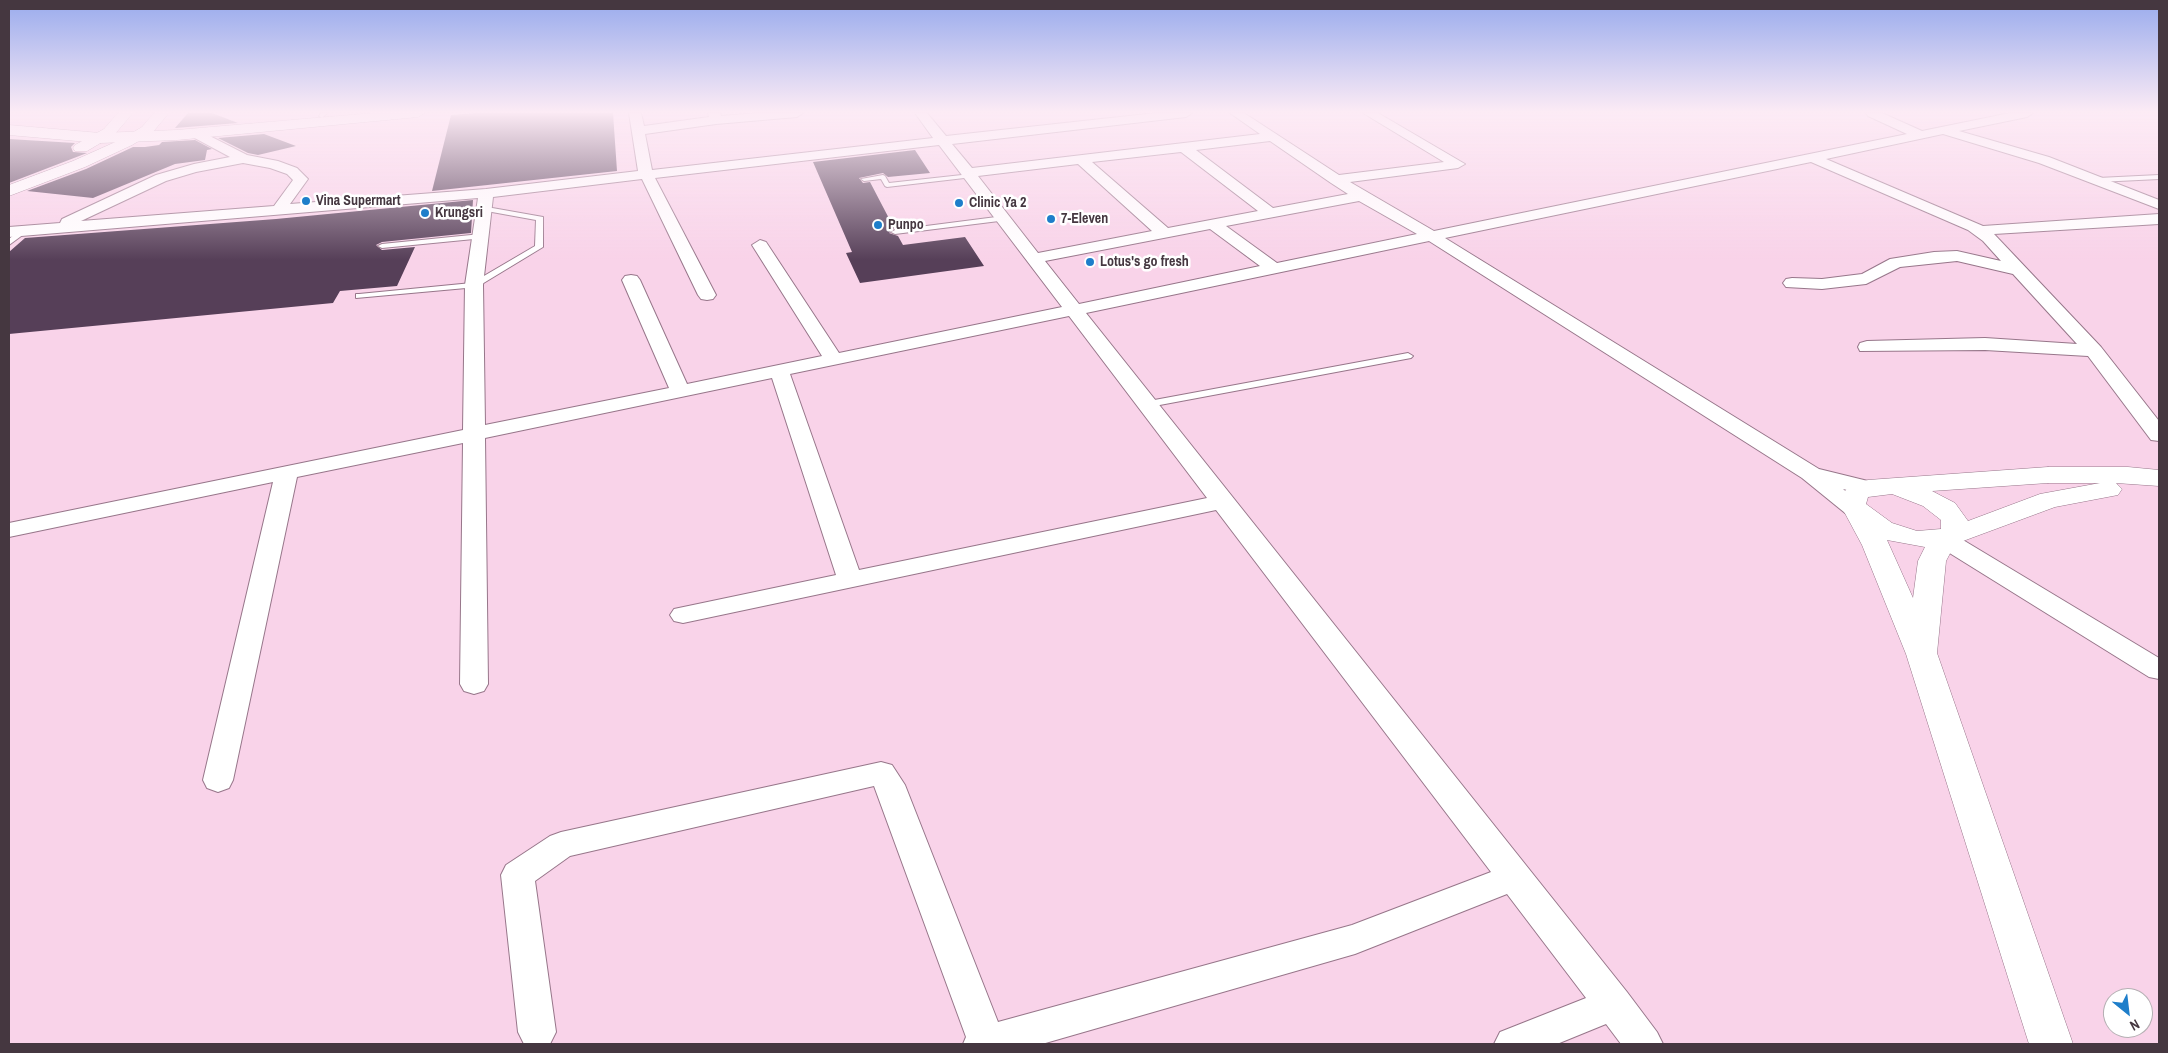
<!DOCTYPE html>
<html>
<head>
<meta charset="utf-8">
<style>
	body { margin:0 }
	#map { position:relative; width:2168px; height:1053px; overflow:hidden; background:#f9d3e9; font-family:"Archivo Narrow",sans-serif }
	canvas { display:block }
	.frame { position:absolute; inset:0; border:10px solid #453740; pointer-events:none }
	.north { position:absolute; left:2103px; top:988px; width:50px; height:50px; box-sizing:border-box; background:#fff; border:1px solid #b5afb3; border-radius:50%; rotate:151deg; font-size:14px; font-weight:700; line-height:20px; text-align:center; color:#453740 }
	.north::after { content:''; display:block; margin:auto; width:18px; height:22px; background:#1e7eca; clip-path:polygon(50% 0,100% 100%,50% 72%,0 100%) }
</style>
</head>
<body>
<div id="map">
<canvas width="2168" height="1053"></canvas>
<div class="frame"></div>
<div class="north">N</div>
</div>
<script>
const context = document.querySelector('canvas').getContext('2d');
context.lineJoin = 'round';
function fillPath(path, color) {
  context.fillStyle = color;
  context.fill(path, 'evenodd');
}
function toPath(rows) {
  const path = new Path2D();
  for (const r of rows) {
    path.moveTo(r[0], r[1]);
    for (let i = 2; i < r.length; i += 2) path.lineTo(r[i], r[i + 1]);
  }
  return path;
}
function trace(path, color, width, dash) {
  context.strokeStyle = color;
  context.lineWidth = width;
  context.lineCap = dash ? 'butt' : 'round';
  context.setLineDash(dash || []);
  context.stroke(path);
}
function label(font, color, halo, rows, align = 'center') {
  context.font = font + ' "Archivo Narrow",sans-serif';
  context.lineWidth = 5;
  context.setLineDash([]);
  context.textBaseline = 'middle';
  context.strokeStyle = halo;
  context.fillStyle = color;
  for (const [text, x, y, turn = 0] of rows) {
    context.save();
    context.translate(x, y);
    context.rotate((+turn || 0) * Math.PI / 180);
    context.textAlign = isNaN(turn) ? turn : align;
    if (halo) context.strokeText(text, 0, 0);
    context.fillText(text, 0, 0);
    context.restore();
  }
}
const building = toPath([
	[188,113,212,113,238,123,175,128],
	[475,113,613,113,617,171,432,191,451,115],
	[264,134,296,146,258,155,248,153,218,138],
	[9,139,75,143,71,147,73,152,87,153,9,183],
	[195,140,212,149,207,150,205,160,175,164,93,198,27,191,86,169,133,147,145,147,159,145,162,142],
	[915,150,930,173,888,177,883,173,859,178,863,183,870,182,894,228,889,233,898,236,903,245,965,237,984,266,860,283,846,253,852,252,813,162],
	[473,200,471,233,382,242,376,245,382,250,415,247,397,286,340,291,333,303,9,334,9,252,25,238,276,219]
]);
const service = toPath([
	[321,113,327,113,322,118,319,116,321,113],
	[971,174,974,176,973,177,887,187,885,186,881,179,864,181,861,179,883,175,885,176,889,183,971,174],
	[2159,175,2159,179,2098,182,2095,180,2098,178,2159,175],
	[481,206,543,217,543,247,477,287,356,298,356,294,359,294,472,283,535,246,536,220,481,210,481,206],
	[1004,216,1008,218,1007,220,895,234,891,232,895,230,1004,216],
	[21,229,28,231,9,245,9,239,21,229],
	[481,234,484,234,484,238,382,248,378,246,382,244,481,234],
	[1408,353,1413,356,1411,358,1149,407,1144,404,1149,401,1408,353]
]);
const minor = toPath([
	[629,113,641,113,644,126,709,117,708,113,720,113,721,116,757,113,803,113,797,117,716,124,645,134,652,170,933,138,915,113,927,113,946,136,1156,113,1192,113,1186,117,952,144,972,168,1260,134,1230,113,1244,113,1339,175,1444,162,1363,113,1378,113,1465,164,1458,168,1350,182,1434,231,1907,134,1868,116,1866,113,1882,113,1922,131,2010,113,2033,113,2027,117,1959,131,2049,157,2159,200,2159,209,2039,163,1943,134,1826,159,1983,226,2159,214,2159,224,1994,234,2101,347,2159,421,2159,441,2151,440,2088,356,1985,350,1860,351,1858,347,1860,343,1867,341,1985,338,2077,344,2013,274,1957,261,1900,267,1866,284,1822,289,1786,287,1783,283,1786,279,1792,278,1822,279,1862,274,1890,259,1934,252,1957,251,2001,261,1983,241,1968,230,1811,162,1445,238,1819,469,1876,483,1879,488,1876,493,1868,495,1843,489,1870,512,1866,517,1858,519,1850,517,1802,478,1429,241,1086,313,1627,992,1657,1032,1663,1044,1621,1044,1606,1024,1557,1044,1494,1044,1500,1032,1586,998,1507,894,1355,954,1042,1044,963,1044,966,1037,874,786,570,856,535,881,556,1032,550,1044,524,1044,518,1032,501,875,506,865,550,836,561,832,881,762,892,765,905,785,998,1022,1352,925,1491,872,1216,510,683,623,674,621,670,615,674,609,836,575,772,378,485,438,488,684,484,691,474,694,464,691,460,684,463,443,297,477,233,780,229,788,218,792,207,788,203,780,273,482,9,537,9,523,463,430,465,285,478,198,9,237,9,227,60,223,62,219,156,175,194,164,230,157,191,136,189,133,191,130,196,129,247,155,278,161,297,168,308,179,290,204,486,189,638,171,629,113],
	[1270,141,1331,183,1348,194,1273,208,1196,150,1270,141],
	[939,145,1062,307,839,353,766,242,760,240,752,245,822,356,687,384,640,280,637,276,631,275,625,276,622,280,669,388,485,425,483,285,493,197,642,179,698,295,701,299,707,300,713,299,716,295,655,178,939,145],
	[1181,152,1258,211,1168,228,1092,162,1181,152],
	[243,163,270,168,287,174,293,180,274,206,81,221,166,181,196,172,243,163],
	[1078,164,1152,231,1038,253,978,176,1078,164],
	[1359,201,1417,234,1277,263,1226,226,1359,201],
	[1210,229,1260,266,1079,304,1045,261,1210,229],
	[1069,316,1207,498,859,570,790,374,1069,316],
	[1944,532,1953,534,2159,658,2159,679,2149,677,1935,544,1932,539,1935,534,1944,532]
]);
const tertiary = toPath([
	[9,125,100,133,108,138,100,143,9,135,9,125],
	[2048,467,2128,467,2159,470,2159,486,2116,483,2122,489,2118,495,2055,507,1955,544,1946,561,1937,653,2073,1044,2029,1044,1906,654,1862,545,1840,504,1840,497,1850,485,1868,480,2048,467],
	[2048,483,2100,483,2040,494,1968,521,1955,503,1932,491,2048,483],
	[1892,494,1923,506,1941,520,1941,529,1917,531,1892,523,1866,504,1868,497,1892,494],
	[1887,540,1925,547,1918,561,1913,598,1887,540]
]);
const secondary = toPath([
	[373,113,425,113,418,117,177,140,100,143,92,138,100,133,177,130,373,113]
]);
const primary = toPath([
	[118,113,133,113,114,135,87,151,75,151,73,148,75,145,104,129,118,113],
	[154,113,169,113,152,133,132,145,85,167,9,196,9,185,73,161,122,139,142,127,154,113]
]);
const markers = [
	[306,201,5,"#1e7eca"],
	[959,203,5,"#1e7eca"],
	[425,213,5,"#1e7eca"],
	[1051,219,5,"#1e7eca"],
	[878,225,5,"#1e7eca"],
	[1090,262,5,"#1e7eca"]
];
const farPoinames = [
	["Vina Supermart",316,201],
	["Clinic Ya 2",969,203],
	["Krungsri",435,213],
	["7-Eleven",1061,219],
	["Punpo",888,225],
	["Lotus's go fresh",1100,262]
];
fillPath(building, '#563f58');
trace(service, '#97768a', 2);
trace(minor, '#97768a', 2);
trace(tertiary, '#97768a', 1);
trace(secondary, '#97768a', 1);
trace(primary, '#97768a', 1);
fillPath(service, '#fff');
fillPath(minor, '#fff');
fillPath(tertiary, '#fff');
fillPath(secondary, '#fff');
fillPath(primary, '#fff');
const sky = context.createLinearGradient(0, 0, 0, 260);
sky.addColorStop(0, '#99abed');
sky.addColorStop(0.43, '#fcebf5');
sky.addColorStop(1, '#fcebf500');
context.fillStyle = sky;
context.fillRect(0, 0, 2168, 260);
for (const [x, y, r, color] of markers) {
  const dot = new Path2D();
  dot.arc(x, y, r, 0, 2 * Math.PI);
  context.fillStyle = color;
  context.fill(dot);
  trace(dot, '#fff', 2);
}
label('bold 14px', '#453740', '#fff', farPoinames, 'left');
</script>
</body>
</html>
